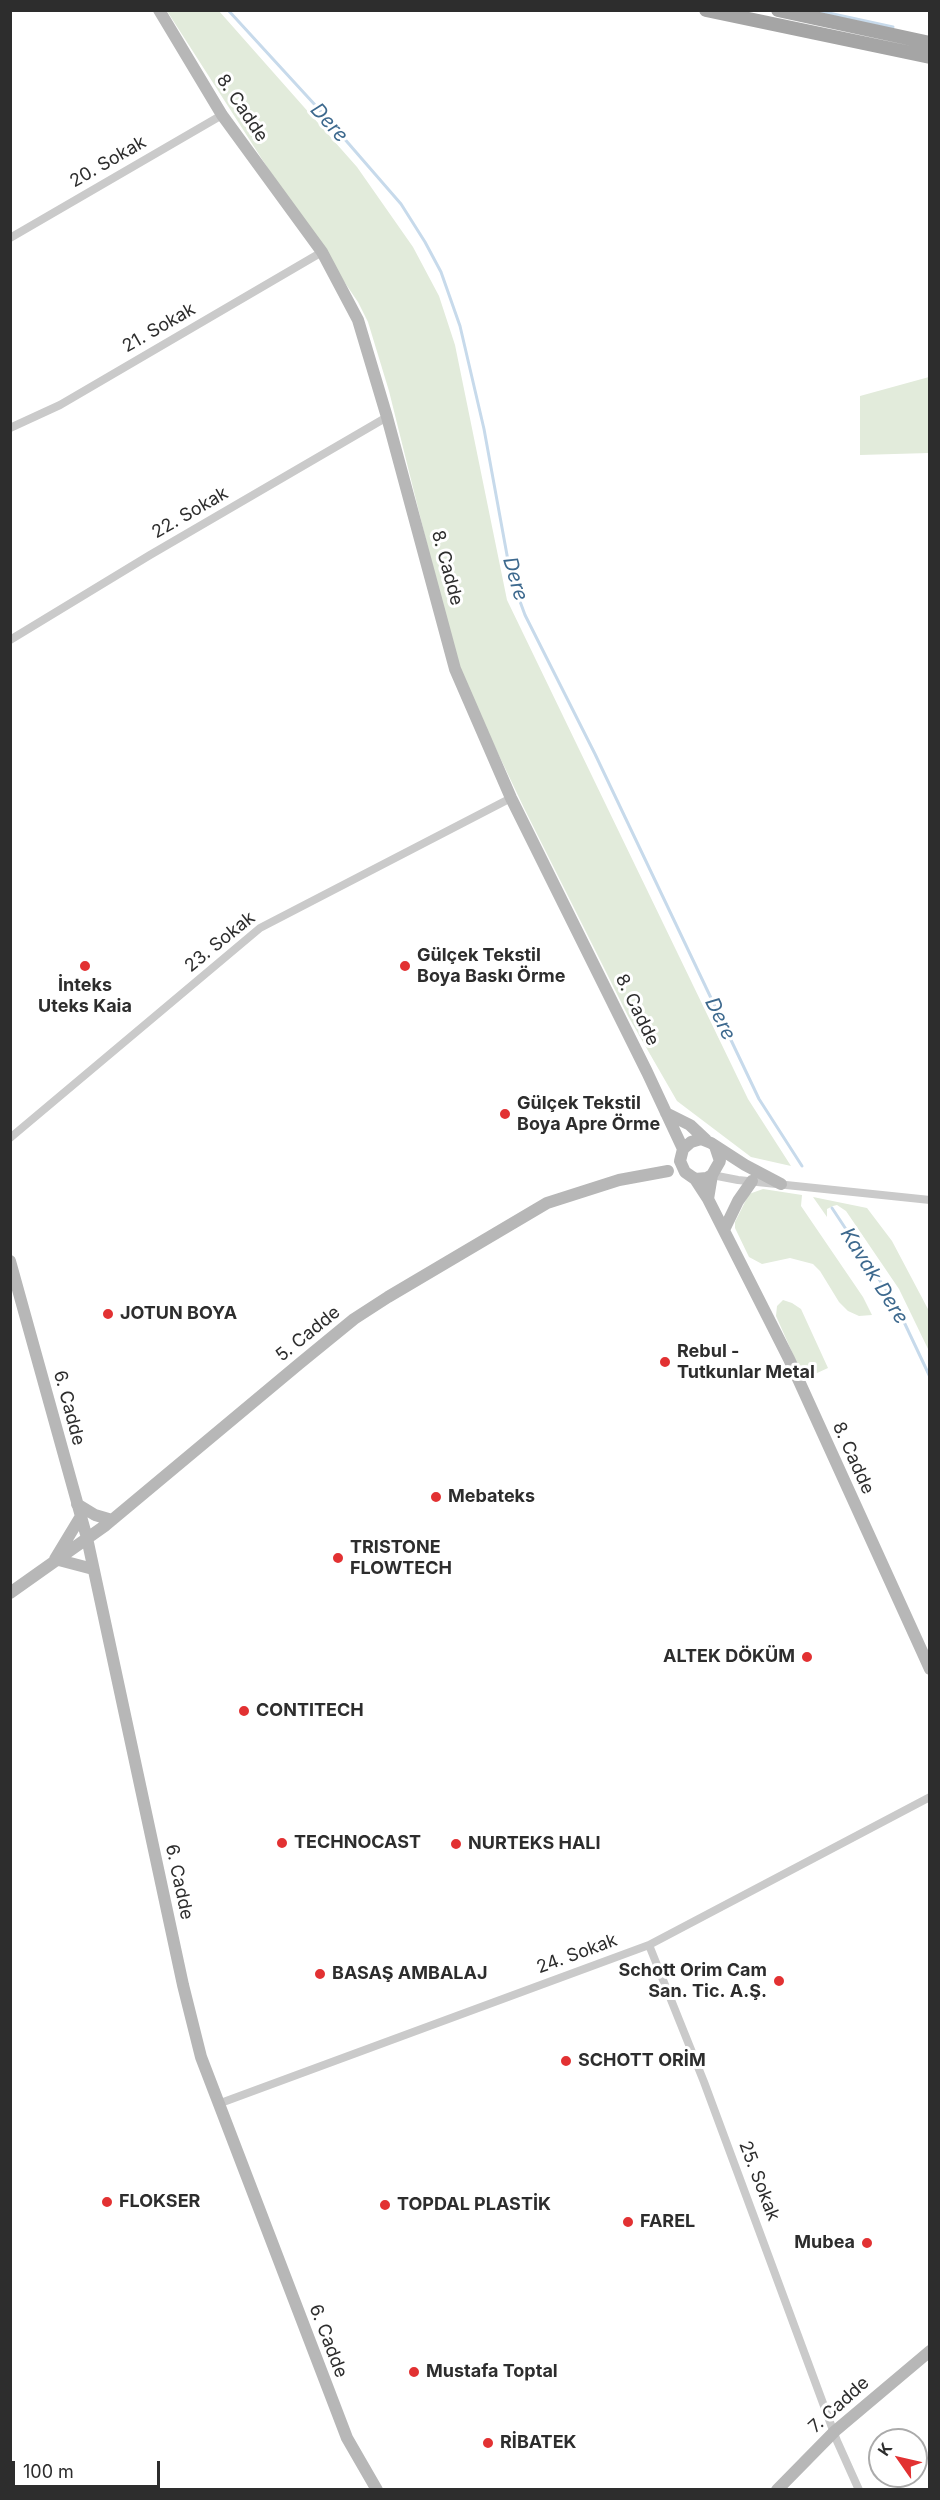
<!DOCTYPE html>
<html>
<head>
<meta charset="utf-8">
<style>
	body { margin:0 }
	#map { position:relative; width:940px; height:2500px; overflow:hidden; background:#fff; font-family:Inter,sans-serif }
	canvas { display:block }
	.frame { position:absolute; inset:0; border:12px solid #2d2d2d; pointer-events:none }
	.north { position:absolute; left:868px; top:2428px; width:60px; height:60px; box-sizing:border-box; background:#fff; border:2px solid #ababab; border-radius:50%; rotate:304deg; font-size:16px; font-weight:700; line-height:24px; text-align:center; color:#2d2d2d }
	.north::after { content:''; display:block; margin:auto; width:21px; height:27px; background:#e23132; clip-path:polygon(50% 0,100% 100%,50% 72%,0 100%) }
	.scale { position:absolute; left:12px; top:2461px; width:148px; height:27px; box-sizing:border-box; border:3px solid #2d2d2d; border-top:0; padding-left:8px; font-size:18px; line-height:21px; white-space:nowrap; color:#2d2d2d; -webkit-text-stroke:4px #fff; paint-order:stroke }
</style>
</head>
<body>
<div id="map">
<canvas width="940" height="2500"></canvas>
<div class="frame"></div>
<div class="north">K</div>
<div class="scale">100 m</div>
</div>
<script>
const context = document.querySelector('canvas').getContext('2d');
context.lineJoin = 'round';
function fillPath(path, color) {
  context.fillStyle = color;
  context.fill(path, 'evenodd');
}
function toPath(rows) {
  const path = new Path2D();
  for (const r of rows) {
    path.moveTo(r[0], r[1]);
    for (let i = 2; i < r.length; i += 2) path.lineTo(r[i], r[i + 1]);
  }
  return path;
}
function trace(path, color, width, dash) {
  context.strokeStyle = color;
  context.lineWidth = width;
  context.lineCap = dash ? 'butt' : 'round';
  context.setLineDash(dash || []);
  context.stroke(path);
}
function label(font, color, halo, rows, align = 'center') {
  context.font = font + ' Inter,sans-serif';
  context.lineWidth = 6;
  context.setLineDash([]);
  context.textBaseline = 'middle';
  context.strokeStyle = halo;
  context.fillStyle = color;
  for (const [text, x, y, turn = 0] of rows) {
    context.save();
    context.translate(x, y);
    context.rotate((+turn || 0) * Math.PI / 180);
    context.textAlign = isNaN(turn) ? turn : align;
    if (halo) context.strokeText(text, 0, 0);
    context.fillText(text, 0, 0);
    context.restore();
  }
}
const green = toPath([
	[167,11,219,11,357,167,413,247,439,296,455,345,507,600,748,1099,791,1166,751,1157,677,1101,628,1016,524,808,458,669,389,391,368,322,358,302,285,195],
	[929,377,929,453,860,455,860,396],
	[763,1189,802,1195,801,1206,863,1297,872,1315,859,1316,848,1311,839,1302,820,1271,813,1264,790,1258,762,1264,749,1257,735,1228,735,1222,749,1194],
	[813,1197,867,1208,892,1241,929,1311,929,1351,899,1289,846,1211,837,1205,833,1206,827,1209,827,1217],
	[783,1300,792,1303,801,1309,828,1368,804,1379,776,1316,777,1306]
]);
const stream = toPath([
	[228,10,316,106,401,204,425,242,441,272,460,326,484,429,511,577,525,615,595,754,759,1099,802,1166],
	[815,10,893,27],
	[832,1208,896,1305,930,1377]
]);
const street = toPath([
	[10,238,222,115],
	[10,428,60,405,322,252],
	[10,640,150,555,387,417],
	[10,1138,260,928,511,798],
	[712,1175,738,1180,930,1200],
	[649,1945,704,2082,837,2441,859,2490],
	[218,2104,649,1945,930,1797]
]);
const secondary = toPath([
	[159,10,222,115,322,252,358,320,387,417,455,669,511,798,647,1072,683,1149],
	[666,1113,690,1125,706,1140],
	[715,1146,720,1161,712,1175,707,1178,695,1179,685,1172,680,1161,683,1149,691,1142,701,1139,711,1143,745,1165,781,1184],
	[695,1179,708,1199,712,1175],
	[708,1199,789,1359,930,1669],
	[724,1230,738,1201,752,1181],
	[10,1261,87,1538,183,1985,201,2057,347,2438,377,2490],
	[77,1504,95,1515,112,1520],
	[81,1516,55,1559,93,1569],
	[10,1593,106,1525,299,1364,354,1319,388,1297,547,1203,619,1180,668,1171],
	[777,2490,835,2431,930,2351]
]);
const primary = toPath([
	[706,10,930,57],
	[778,10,930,43]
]);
const markers = [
	[85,966,6,"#e23132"],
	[405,966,6,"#e23132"],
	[505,1114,6,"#e23132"],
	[108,1314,6,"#e23132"],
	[665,1362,6,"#e23132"],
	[436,1497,6,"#e23132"],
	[338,1558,6,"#e23132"],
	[807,1657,6,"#e23132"],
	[244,1711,6,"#e23132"],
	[282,1843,6,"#e23132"],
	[456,1844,6,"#e23132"],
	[320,1974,6,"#e23132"],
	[779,1981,6,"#e23132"],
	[566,2061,6,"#e23132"],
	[107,2202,6,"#e23132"],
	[385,2205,6,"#e23132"],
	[628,2222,6,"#e23132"],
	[867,2243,6,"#e23132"],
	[414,2372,6,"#e23132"],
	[488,2443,6,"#e23132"]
];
const streetNames = [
	["8. Cadde",242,108,56],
	["20. Sokak",108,162,-30],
	["21. Sokak",159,328,-30],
	["22. Sokak",190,513,-30],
	["8. Cadde",447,568,75],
	["23. Sokak",220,942,-39],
	["8. Cadde",637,1010,64],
	["5. Cadde",308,1334,-39],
	["6. Cadde",69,1408,75],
	["8. Cadde",853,1458,66],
	["6. Cadde",179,1882,78],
	["24. Sokak",577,1954,-20],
	["25. Sokak",759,2181,69],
	["6. Cadde",328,2341,69],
	["7. Cadde",839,2405,-42]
];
const poiNames = [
	["Gülçek Tekstil",417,956],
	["Boya Baskı Örme",417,977],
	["İnteks",85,986,"center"],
	["Uteks Kaia",85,1007,"center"],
	["Gülçek Tekstil",517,1104],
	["Boya Apre Örme",517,1125],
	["JOTUN BOYA",120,1314],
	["Rebul -",677,1352],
	["Tutkunlar Metal",677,1373],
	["Mebateks",448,1497],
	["TRISTONE",350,1548],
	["FLOWTECH",350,1569],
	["ALTEK DÖKÜM",795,1657,"right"],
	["CONTITECH",256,1711],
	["TECHNOCAST",294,1843],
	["NURTEKS HALI",468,1844],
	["Schott Orim Cam",767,1971,"right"],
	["San. Tic. A.Ş.",767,1992,"right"],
	["BASAŞ AMBALAJ",332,1974],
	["SCHOTT ORİM",578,2061],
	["FLOKSER",119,2202],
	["TOPDAL PLASTİK",397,2205],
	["FAREL",640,2222],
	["Mubea",855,2243,"right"],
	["Mustafa Toptal",426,2372],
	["RİBATEK",500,2443]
];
const waterNames = [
	["Dere",329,123,48],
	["Dere",515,579,74],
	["Dere",720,1019,64],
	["Kavak Dere",874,1276,58]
];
fillPath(green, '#e2ebdb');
trace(stream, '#c7daeb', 3);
trace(street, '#cacaca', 8);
trace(secondary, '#b7b7b7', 12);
trace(primary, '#a5a5a5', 14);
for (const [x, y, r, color] of markers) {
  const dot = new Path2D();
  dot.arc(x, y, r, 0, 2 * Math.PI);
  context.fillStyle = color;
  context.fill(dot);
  trace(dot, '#fff', 2);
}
label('18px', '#2d2d2d', '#fff', streetNames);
label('bold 18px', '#2d2d2d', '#fff', poiNames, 'left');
label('italic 20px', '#3d698e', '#fff', waterNames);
</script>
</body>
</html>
